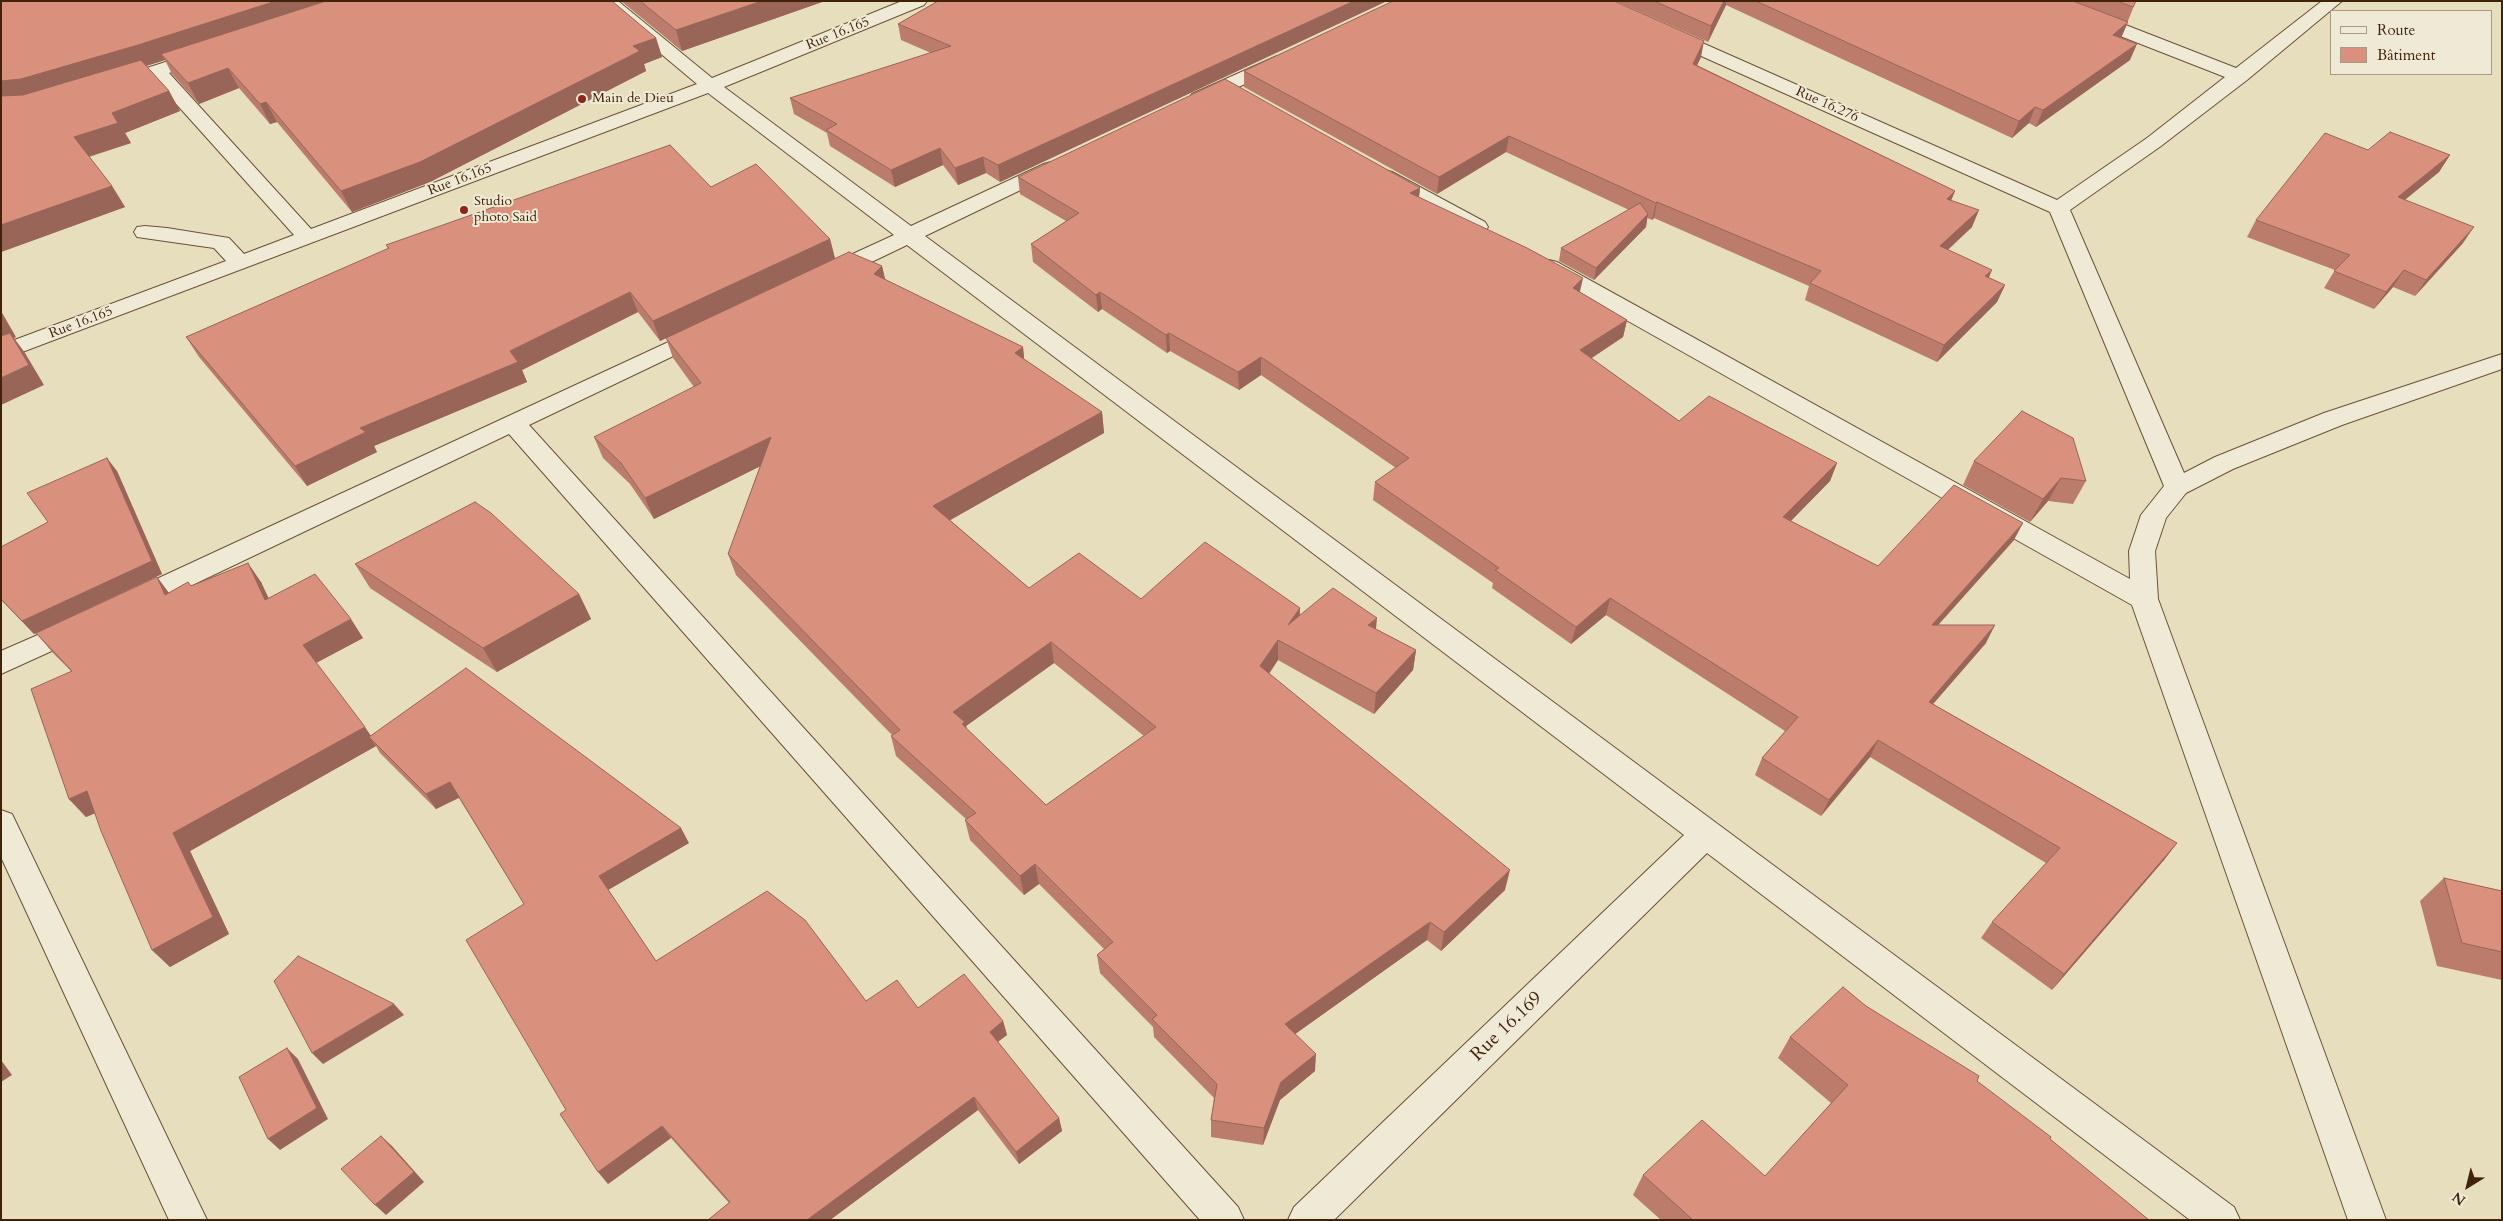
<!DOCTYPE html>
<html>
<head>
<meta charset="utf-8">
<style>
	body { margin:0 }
	#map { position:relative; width:2503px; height:1221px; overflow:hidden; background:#e7debe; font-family:Cardo,serif }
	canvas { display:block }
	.frame { position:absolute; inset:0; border:2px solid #41230a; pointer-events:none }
	.legend { position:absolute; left:2330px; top:10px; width:162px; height:65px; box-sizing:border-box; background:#efead5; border:1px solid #a99a84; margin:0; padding:6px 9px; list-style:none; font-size:15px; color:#41230a }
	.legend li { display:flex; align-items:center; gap:10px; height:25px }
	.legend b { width:25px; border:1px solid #a99a84 }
	.north { position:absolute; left:2443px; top:1161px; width:50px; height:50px; -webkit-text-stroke:4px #efead5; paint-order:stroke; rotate:216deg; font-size:14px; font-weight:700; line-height:20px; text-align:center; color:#41230a }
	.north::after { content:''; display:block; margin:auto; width:18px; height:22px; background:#41230a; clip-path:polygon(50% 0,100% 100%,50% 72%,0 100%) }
</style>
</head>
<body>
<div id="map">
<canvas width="2503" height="1221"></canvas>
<div class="frame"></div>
<ul class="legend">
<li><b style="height:6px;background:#efead5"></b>Route</li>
<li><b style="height:14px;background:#d9907d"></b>Bâtiment</li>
</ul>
<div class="north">N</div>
</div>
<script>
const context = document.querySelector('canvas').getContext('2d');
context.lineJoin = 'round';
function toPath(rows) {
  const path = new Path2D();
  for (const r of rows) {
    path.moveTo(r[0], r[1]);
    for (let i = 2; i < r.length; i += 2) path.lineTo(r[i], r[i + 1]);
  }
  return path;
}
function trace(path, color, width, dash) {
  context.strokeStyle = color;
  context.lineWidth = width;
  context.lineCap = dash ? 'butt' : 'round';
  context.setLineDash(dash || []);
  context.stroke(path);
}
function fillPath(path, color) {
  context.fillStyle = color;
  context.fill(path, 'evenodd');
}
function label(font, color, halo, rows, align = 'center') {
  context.font = font + ' Cardo,serif';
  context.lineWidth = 4;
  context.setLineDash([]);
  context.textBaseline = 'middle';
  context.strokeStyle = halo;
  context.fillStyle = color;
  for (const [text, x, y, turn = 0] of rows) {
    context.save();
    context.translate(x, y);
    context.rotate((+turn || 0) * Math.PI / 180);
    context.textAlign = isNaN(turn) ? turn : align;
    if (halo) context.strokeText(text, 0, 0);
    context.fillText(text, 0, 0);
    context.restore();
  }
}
const minor = toPath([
	[598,1,618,1,712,78,902,1,927,1,924,5,724,87,911,226,1044,164,1051,162,1058,164,1061,168,1058,172,925,236,2234,1207,2240,1220,2190,1220,1707,853,1334,1220,1288,1220,1294,1207,1684,835,907,245,836,279,828,281,820,279,817,274,820,269,894,235,708,93,1,360,1,345,226,261,214,248,137,237,134,232,137,227,145,226,167,228,229,238,244,254,294,235,153,78,116,90,109,88,106,84,109,80,197,52,211,52,213,56,211,60,169,73,311,229,697,84,598,1],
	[2038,1,2064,1,2236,68,2322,1,2342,1,2247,80,2161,146,2070,210,2184,473,2215,457,2324,413,2502,354,2502,369,2342,425,2233,469,2186,493,2166,518,2155,551,2158,599,2386,1220,2348,1220,2132,605,1541,272,1538,267,1541,262,1549,260,1557,262,2130,579,2129,551,2141,515,2164,486,2050,212,1661,38,1658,34,1661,30,1667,29,1673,30,2057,200,2147,138,2225,77,2041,5,2038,1],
	[1277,56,1284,58,1286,62,1284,66,1206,102,1199,104,1192,102,1189,98,1192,94,1277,56],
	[1385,170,1392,172,1485,222,1488,227,1485,232,1477,233,1469,232,1378,180,1375,176,1378,172,1385,170],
	[703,326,711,328,715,333,711,338,529,425,1238,1207,1244,1220,1200,1220,509,434,142,609,132,612,122,609,118,602,122,595,703,326],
	[79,617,89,620,93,627,89,634,1,674,1,651,79,617],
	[1,810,12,814,207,1220,169,1220,1,857,1,810]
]);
const wall = toPath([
	[1,1,656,38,662,57,644,64,646,71,430,182,352,212,277,122,270,124,239,88,199,104,172,74,165,60,146,66,169,91,180,111,125,133,131,143,89,157,112,186,125,207,1,252],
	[621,1,825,1,682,51],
	[938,1,1387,1,1000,182,986,173,958,185,943,165,895,187,830,146,827,133,794,114,790,98,931,53,901,40,898,24],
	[1615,1,2136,1,2121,38,2130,60,2036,127,2029,123,2012,138,1726,5,1708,42],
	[1701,57,1697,65,1955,191,1951,200,1972,227,1948,250,1989,278,2005,285,1997,302,1937,362,1805,300,1809,286,1654,218,1652,220,1647,218,1646,227,1594,280,1559,261,1561,248,1629,210,1506,152,1437,194,1244,87,1244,71],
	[2368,150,2450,155,2439,172,2405,200,2463,243,2415,296,2393,287,2374,309,2324,288,2335,270,2247,237,2256,220],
	[1018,177,1420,188,1419,197,1627,320,1623,337,1591,358,1679,421,1837,463,1830,481,1791,521,1878,566,2014,540,1938,625,1986,643,1933,704,2177,843,2164,860,2052,990,1981,938,1992,922,2046,863,1870,757,1821,816,1755,775,1762,758,1785,731,1606,615,1571,644,1492,588,1493,583,1373,500,1375,482,1396,468,1261,375,1239,390,1170,351,1167,353,1102,309,1098,312,1033,262,1031,244,1066,221,1020,194],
	[711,187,830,239,835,258,882,266,885,280,1023,347,1024,359,1102,412,1104,433,950,520,1029,588,1141,599,1300,608,1300,615,1376,629,1416,650,1413,670,1374,714,1278,660,1269,674,1505,890,1441,951,1427,940,1295,1034,1315,1071,1280,1100,1263,1145,1211,1137,1211,1120,1214,1098,1154,1037,1153,1027,1100,973,1097,955,1104,949,1039,884,1024,895,970,840,965,820,966,819,896,756,891,736,892,735,736,575,728,554,760,466,654,519,630,484,603,458,594,437,694,387,673,358,666,338,660,341,638,312,522,370,527,382,374,446,377,452,307,486,199,357,186,337,388,249,386,245],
	[1054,663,1144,736,1046,805,967,729,966,726],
	[1974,461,2086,481,2073,504,2048,501,2030,522,1963,485],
	[117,471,162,574,34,634,1,600,1,547,48,522],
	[355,564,579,594,591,619,497,672,370,588],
	[157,577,169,593,261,582,268,598,363,638,316,663,371,736,689,843,608,890,656,961,866,1001,918,1008,1003,1021,1007,1035,998,1042,1059,1118,1062,1131,1019,1164,978,1110,830,1220,708,1220,729,1203,671,1138,608,1184,566,1110,524,904,459,798,436,809,380,753,376,746,190,851,229,934,170,967,152,950,95,813,86,817,69,799,71,671,52,652,36,633],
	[2444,878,2502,891,2502,980,2437,966,2420,901],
	[1866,1006,1977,1081,2149,1220,1661,1220,1633,1195,1643,1175,1765,1176,1831,1103,1778,1058,1790,1037]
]);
const shadedWall = toPath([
	[276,1,346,1,161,54,165,60,149,65,34,99,1,103,1,81],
	[762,1,825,1,682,51,676,30],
	[1354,1,1387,1,1000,182,998,165],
	[1724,1,1726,1,1726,5,1708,42,1711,26],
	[2128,22,2121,38,2113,35],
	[656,38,662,57,644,64,646,71,430,182,352,212,341,191,633,46],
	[1704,41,1701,57,1690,80,1693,64],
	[2137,44,2130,60,2036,127,2043,110],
	[228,68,239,88,199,104,188,83],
	[169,91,180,111,125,133,131,143,87,157,74,137,112,113],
	[266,102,277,122,270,124,260,104],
	[2035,107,2029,123,2012,138,2019,121],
	[1509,136,1506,152,1437,194,1439,177],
	[940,148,943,165,895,187,891,170],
	[2450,155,2439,172,2387,214,2398,197],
	[983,157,986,173,958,185,955,168],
	[112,186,125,207,1,252,1,225],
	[1420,188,1418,205,1410,193],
	[1955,191,1948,208,1947,199],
	[1657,202,1654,218,1652,220,1656,203],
	[1979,210,1972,227,1933,263,1940,246],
	[1648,214,1646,227,1594,280,1596,268],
	[2474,227,2463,243,2415,296,2426,280],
	[830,239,835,259,660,341,653,321],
	[882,266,887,287,874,274],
	[1992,270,1985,287,1985,276],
	[2404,270,2393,287,2374,309,2386,292],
	[1583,278,1579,296,1573,288],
	[2005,285,1997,302,1937,362,1944,345],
	[630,292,638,312,522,370,527,382,374,446,377,452,307,486,295,466,360,428,510,351],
	[1100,292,1102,309,1098,312,1096,295],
	[1,311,16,337,14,338,25,353,44,385,1,405],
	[1627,320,1623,337,1577,368,1580,350],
	[1169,333,1170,351,1167,353,1166,335],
	[1023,347,1025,368,1015,353],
	[1261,357,1261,375,1239,390,1238,372],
	[1102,412,1104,433,938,527,933,506],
	[771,437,777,458,654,519,645,498],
	[107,458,117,471,162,574,34,634,22,621],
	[1837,463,1830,481,1777,535,1783,517],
	[2061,478,2048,501,2030,522,2043,499],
	[2023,523,2014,540,1923,642,1932,625],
	[248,563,261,582,278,618,265,600],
	[157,577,171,596,165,595],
	[579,594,591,619,497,672,483,648],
	[1610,598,1606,615,1571,644,1576,627],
	[1300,608,1299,628,1288,625],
	[1377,618,1375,639,1368,625],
	[351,619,363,638,316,663,303,645],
	[1995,625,1986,643,1920,719,1929,702],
	[1278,640,1278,660,1260,687,1260,666],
	[1051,642,1054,663,966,726,970,742,953,712],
	[1416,650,1413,670,1374,714,1376,693],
	[365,727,377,745,369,737,376,746,190,851,229,934,170,967,152,950,173,833],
	[1878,740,1870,757,1821,816,1829,800],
	[450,782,460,797,436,809,426,794],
	[87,791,105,809,86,817,69,799],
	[681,828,689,843,608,890,599,876],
	[2177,843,2164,860,2052,990,2064,974],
	[1035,864,1039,884,1024,895,1020,876],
	[1510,870,1505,890,1441,951,1444,932],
	[1430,922,1427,940,1284,1042,1285,1024],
	[394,1004,404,1015,323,1064,312,1053],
	[1003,1021,1007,1035,993,1045,990,1032],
	[287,1048,298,1059,328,1119,280,1150,268,1139],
	[1316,1054,1315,1071,1280,1100,1263,1145,1264,1128,1281,1082],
	[1,1060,12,1075,1,1082],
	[974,1097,978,1110,830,1220,807,1220],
	[1059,1118,1062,1131,1019,1164,1016,1152],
	[662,1126,671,1138,608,1184,598,1172],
	[381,1136,392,1146,424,1182,386,1215,375,1205]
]);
const building = toPath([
	[1,1,276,1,138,45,21,79,1,81,1,1],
	[326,1,612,1,656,38,633,46,640,51,420,162,341,191,266,102,260,104,228,68,188,83,161,54,326,1],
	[640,1,762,1,676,30,640,1],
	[938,1,1354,1,998,165,983,157,955,168,940,148,891,170,826,130,837,124,790,98,951,46,898,24,938,1],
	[1393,1,1614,1,1704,41,1693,64,1955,191,1947,199,1979,210,1940,246,1992,270,1985,276,2005,285,1944,345,1810,283,1821,271,1657,202,1656,203,1509,136,1439,177,1244,71,1393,1],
	[1654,1,1724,1,1711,26,1654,1],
	[1756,1,2073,1,2128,22,2113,35,2137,44,2043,110,2035,107,2019,121,1756,1],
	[2117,1,2136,1,2133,7,2117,1],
	[141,60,169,91,112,113,118,123,74,137,112,186,1,225,1,96,23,95,141,60],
	[1225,79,1420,188,1410,193,1527,248,1583,278,1573,288,1627,320,1580,350,1679,421,1709,396,1837,463,1783,517,1878,566,1954,485,2023,523,1932,625,1995,625,1929,702,2177,843,2064,974,1992,922,2060,848,1878,740,1829,800,1762,758,1798,717,1610,598,1576,627,1495,570,1499,568,1375,482,1409,458,1261,357,1238,372,1169,333,1166,335,1100,292,1096,295,1031,244,1079,213,1018,177,1225,79],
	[2390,132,2450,155,2398,197,2474,227,2426,280,2404,270,2386,292,2334,271,2350,255,2256,220,2325,133,2368,150,2390,132],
	[670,145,711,187,756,164,830,239,653,321,630,292,510,351,518,362,360,428,366,432,295,466,186,337,389,248,386,245,670,145],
	[1640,203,1648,214,1596,268,1561,248,1640,203],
	[849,252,882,266,874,274,1023,347,1015,353,1102,412,933,506,1029,588,1079,553,1141,599,1205,542,1300,608,1288,625,1333,588,1377,618,1368,625,1416,650,1376,693,1278,640,1260,666,1510,870,1444,932,1430,922,1285,1024,1316,1054,1281,1082,1264,1128,1211,1120,1217,1084,1152,1019,1157,1015,1097,955,1113,942,1035,864,1020,876,965,820,976,813,891,736,900,730,728,554,771,437,645,498,621,463,594,437,701,383,666,338,849,252],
	[1051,642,1156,727,1046,805,962,724,965,722,953,712,1051,642],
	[10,333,29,365,1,378,1,336,10,333],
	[2022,411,2073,438,2086,481,2061,478,2043,499,1974,461,2022,411],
	[107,458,152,561,22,621,1,599,1,547,48,522,27,493,107,458],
	[475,502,491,513,579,594,483,648,355,564,475,502],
	[248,563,265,600,315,574,351,619,303,645,365,727,173,833,213,917,152,950,101,831,87,791,69,799,31,689,72,671,36,633,157,577,165,595,188,582,191,586,248,563],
	[466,668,681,828,599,876,656,961,767,891,805,920,866,1001,897,980,918,1008,964,974,1003,1021,990,1032,1059,1118,1016,1152,974,1097,807,1220,708,1220,730,1202,662,1126,598,1172,560,1114,566,1110,466,940,524,904,450,782,426,794,369,737,466,668],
	[2444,878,2502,891,2502,952,2462,943,2444,878],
	[298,956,394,1004,312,1053,274,981,298,956],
	[1843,987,1866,1006,1979,1076,1977,1081,2051,1137,2050,1139,2149,1220,1693,1220,1643,1175,1702,1120,1765,1176,1848,1085,1790,1037,1843,987],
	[287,1048,317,1108,268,1139,239,1077,287,1048],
	[381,1136,414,1172,375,1205,341,1169,381,1136]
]);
const markers = [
	[582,99,5,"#8f2418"],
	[464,210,5,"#8f2418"]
];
const farStreetnames = [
	["Rue 16.165",838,34,-22],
	["Rue 16.276",1827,105,24],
	["Rue 16.165",460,180,-21],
	["Rue 16.165",81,323,-21]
];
const farPoinames = [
	["Main de Dieu",592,99],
	["Studio",474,202],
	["photo Said",474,218]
];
const nearStreetnames = [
	["Rue 16.169",1507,1027,-44]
];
trace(minor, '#6a5237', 2);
fillPath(minor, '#efead5');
fillPath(wall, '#bb7c6c');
fillPath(shadedWall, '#986558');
fillPath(building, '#d9907d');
trace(building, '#986558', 1);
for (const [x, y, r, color] of markers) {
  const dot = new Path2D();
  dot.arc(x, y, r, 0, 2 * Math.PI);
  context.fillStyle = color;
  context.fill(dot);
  trace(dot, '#efead5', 2);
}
label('14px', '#41230a', '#efead5', farStreetnames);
label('14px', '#41230a', '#efead5', farPoinames, 'left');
label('19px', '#41230a', '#efead5', nearStreetnames);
</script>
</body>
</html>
